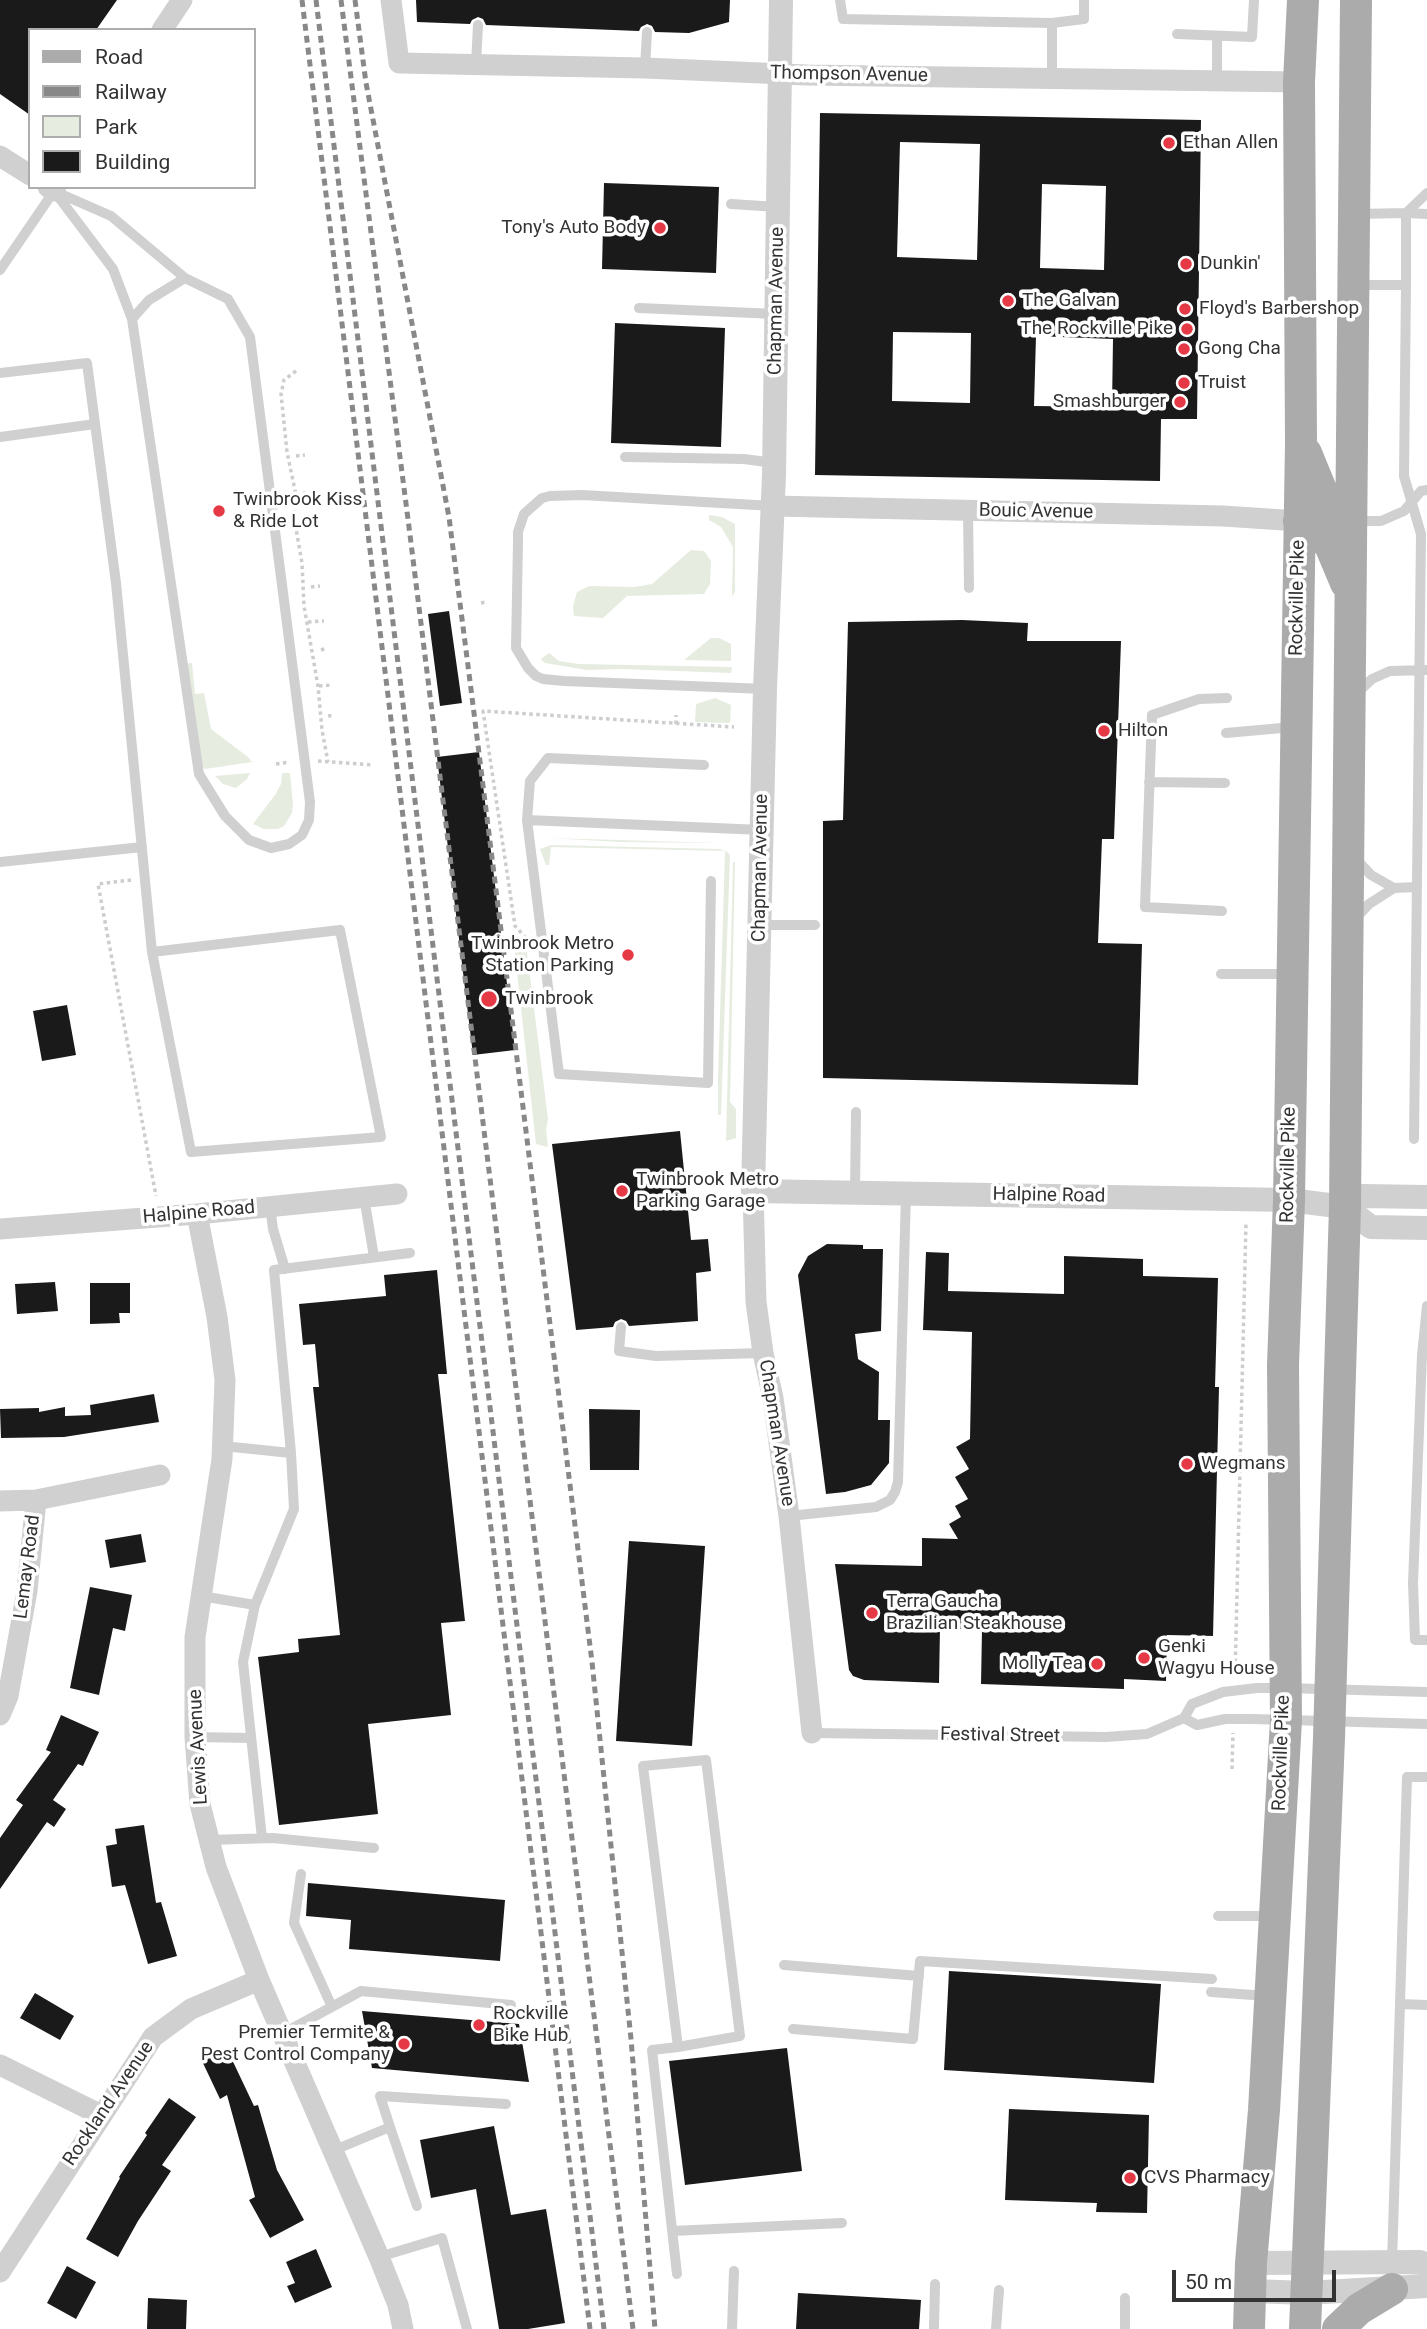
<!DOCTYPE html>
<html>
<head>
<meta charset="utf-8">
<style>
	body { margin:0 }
	#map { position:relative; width:1427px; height:2329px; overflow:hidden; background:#fff; font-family:Roboto,sans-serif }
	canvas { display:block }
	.legend { position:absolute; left:28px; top:28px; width:228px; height:161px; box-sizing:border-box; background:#fff; border:2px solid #adadad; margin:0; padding:9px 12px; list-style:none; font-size:21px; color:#333 }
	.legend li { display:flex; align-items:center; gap:14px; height:35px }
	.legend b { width:35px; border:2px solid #adadad }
	.scale { position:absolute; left:1172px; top:2270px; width:164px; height:32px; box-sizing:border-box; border:4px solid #333; border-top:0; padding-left:9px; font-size:21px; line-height:24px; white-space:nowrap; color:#333; -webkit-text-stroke:5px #fff; paint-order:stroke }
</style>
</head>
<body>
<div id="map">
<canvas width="1427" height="2329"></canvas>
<ul class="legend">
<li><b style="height:9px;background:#ababab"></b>Road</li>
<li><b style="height:9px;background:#888"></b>Railway</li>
<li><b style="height:19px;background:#e6ecdf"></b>Park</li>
<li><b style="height:19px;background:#1a1a1a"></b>Building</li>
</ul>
<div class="scale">50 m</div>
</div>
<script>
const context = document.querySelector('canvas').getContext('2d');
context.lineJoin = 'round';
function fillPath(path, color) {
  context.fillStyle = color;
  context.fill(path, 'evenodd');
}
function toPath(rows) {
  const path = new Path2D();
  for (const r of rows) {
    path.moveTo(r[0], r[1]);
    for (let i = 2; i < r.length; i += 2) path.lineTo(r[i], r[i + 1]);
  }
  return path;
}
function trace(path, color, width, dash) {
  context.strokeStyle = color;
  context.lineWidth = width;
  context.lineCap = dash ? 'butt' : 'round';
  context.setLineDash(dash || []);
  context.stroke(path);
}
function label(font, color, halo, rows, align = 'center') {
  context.font = font + ' Roboto,sans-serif';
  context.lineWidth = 7;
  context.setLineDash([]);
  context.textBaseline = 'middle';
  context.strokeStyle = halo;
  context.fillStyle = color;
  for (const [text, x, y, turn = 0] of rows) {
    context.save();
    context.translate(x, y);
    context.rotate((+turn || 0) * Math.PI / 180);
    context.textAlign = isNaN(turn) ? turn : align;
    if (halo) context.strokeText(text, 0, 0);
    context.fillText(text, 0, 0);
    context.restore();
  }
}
const green = toPath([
	[709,515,722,517,735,524,735,592,732,597,733,547,721,527,709,520],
	[691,550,704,551,711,561,710,584,704,594,627,596,603,618,574,616,573,606,577,592,589,586,634,587,652,584],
	[711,638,719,638,731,644,731,661,684,660],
	[549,653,559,661,579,664,732,667,731,673,621,669,587,670,545,663,541,659],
	[192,663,195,694,204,693,211,729,248,757,252,762,205,769,201,765,185,664],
	[715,698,731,705,730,723,695,722,696,704],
	[250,773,247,779,236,788,223,784,215,776],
	[282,773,290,773,293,804,292,813,284,826,278,829,264,829,253,824,275,795,281,784],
	[549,838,720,843,621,842],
	[551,845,719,849,726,851,730,855,721,1115,718,1115,718,1080,725,851,551,847,549,865,546,865,540,849],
	[733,862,735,862,730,1102,736,1109,736,1138,726,1141],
	[513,936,526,945,548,1119,546,1130,548,1147,536,1144]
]);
const building = toPath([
	[0,0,117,0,96,30,30,30,30,115,0,94],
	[416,0,730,0,729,22,689,33,655,32,652,26,647,24,641,27,639,31,486,25,483,19,478,17,472,20,470,24,417,22],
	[820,113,1201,120,1197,419,1161,419,1160,481,815,475],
	[900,142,980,144,977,260,897,257],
	[1042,184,1106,186,1104,270,1040,268],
	[893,332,971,333,970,403,892,401],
	[1036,336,1113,339,1112,407,1034,406],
	[604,183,719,187,716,273,602,269],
	[615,323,725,328,721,447,611,443],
	[449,611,462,703,440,706,428,614],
	[962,620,1028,623,1027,641,1121,641,1114,839,1102,839,1098,943,1142,944,1138,1085,823,1078,823,821,843,820,848,622],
	[479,752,515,1050,473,1055,437,757],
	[67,1005,76,1055,42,1061,33,1011],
	[680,1131,691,1240,708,1239,711,1271,696,1273,698,1321,629,1326,626,1321,621,1319,615,1322,613,1327,576,1330,552,1144],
	[827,1244,863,1245,863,1249,883,1249,881,1331,855,1334,858,1359,879,1372,878,1420,890,1420,889,1463,871,1485,845,1492,826,1494,798,1275,808,1256],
	[926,1252,949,1253,948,1291,1064,1294,1064,1256,1143,1259,1143,1276,1218,1278,1215,1387,1219,1387,1213,1636,1167,1635,1166,1681,1124,1679,1124,1689,981,1684,982,1630,940,1628,939,1683,864,1680,853,1676,849,1670,835,1564,922,1566,922,1538,958,1539,949,1524,961,1517,955,1506,968,1499,955,1477,969,1469,956,1447,970,1439,972,1332,923,1330],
	[437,1270,447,1374,438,1374,465,1621,441,1623,451,1715,368,1724,378,1814,279,1825,258,1657,299,1652,298,1639,340,1635,313,1387,319,1387,315,1344,303,1345,299,1304,386,1296,384,1275],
	[55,1282,58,1311,17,1314,15,1284],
	[90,1283,130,1283,130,1313,119,1313,120,1323,90,1324],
	[154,1394,159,1422,64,1437,1,1438,0,1409,39,1408,39,1412,65,1407,65,1416,91,1415,90,1405],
	[589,1409,640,1410,639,1470,590,1470],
	[141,1534,146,1562,110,1568,105,1540],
	[629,1541,705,1546,692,1746,616,1741],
	[90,1587,132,1595,125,1631,113,1628,99,1695,70,1688],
	[61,1715,99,1732,83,1766,78,1764,53,1800,66,1809,54,1827,47,1822,0,1889,0,1838,23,1805,16,1800,51,1752,46,1750],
	[144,1825,156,1903,161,1902,177,1956,148,1964,125,1885,112,1887,106,1846,117,1844,115,1829],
	[308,1883,505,1900,500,1961,349,1949,351,1920,306,1916],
	[949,1971,1161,1984,1154,2083,944,2070],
	[35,1993,74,2016,60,2040,20,2018],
	[362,2011,519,2024,529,2082,372,2068],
	[787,2048,802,2171,685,2185,669,2061],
	[227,2049,254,2106,258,2105,277,2170,304,2220,270,2238,249,2200,255,2197,227,2095,220,2099,202,2061],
	[169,2098,196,2117,162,2165,171,2171,138,2221,118,2257,86,2239,120,2178,119,2177,147,2135,145,2133],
	[1009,2109,1149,2115,1147,2213,1096,2212,1097,2203,1005,2200],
	[494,2126,511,2215,546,2209,565,2323,528,2329,499,2329,476,2189,431,2198,420,2140],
	[316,2249,332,2287,295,2303,287,2286,295,2283,286,2262],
	[67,2266,96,2282,76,2319,47,2303],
	[798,2293,921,2300,919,2329,796,2329],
	[148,2298,187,2300,186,2329,147,2329]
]);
const path = toPath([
	[296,371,284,380,281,394,287,452,296,495,294,517,302,563,304,606,318,686,322,730,328,762],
	[296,456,305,455],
	[296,495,310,492],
	[304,523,313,522],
	[311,587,320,586],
	[481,603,486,602],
	[308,622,324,621],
	[321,650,327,648],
	[319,686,331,685],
	[328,716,334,715],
	[676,724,676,715],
	[318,761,372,765],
	[276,764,290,762],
	[131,880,98,884,156,1196],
	[526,938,515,926,483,711,734,727],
	[1235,1676,1246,1222],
	[1232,1769,1233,1733]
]);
const service = toPath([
	[840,0,843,19,1052,23,1052,79],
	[1052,23,1084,19,1084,0],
	[1177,34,1252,37,1254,0],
	[476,64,478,25],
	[645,68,647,32],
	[1217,80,1217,36],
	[54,191,111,216,185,278,228,299,250,337,310,802,309,820,302,835,289,844,271,848,249,840,225,816,199,774,132,319,113,269,54,191],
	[731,204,778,207],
	[1357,214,1406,213,1427,193],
	[0,270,54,191],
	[1356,285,1406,285,1404,476,1421,534,1414,1139],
	[1406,285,1406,213,1427,214],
	[639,308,776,314],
	[132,319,149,300,185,278],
	[0,373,87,363,116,583,152,952,191,1152,381,1137,340,930,152,952],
	[0,437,95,424],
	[625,457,744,459,774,463],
	[968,511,969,588],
	[1354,521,1381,521,1404,511,1421,491,1427,490],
	[765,689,564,681,543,679,536,676,528,668,516,648,518,542,518,532,524,514,542,498,550,496,582,495,773,506],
	[1357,693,1372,679,1390,671,1427,670],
	[1226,733,1293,727],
	[704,765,548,758,530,781,527,820,559,1074,708,1083,711,881],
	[1149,782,1225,783],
	[527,820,762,830],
	[1356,859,1371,875,1394,888,1417,887],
	[0,862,142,847],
	[1222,911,1145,907,1152,715,1199,699,1227,698],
	[1353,921,1369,904,1394,888],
	[760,925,815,925],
	[1221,974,1291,974],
	[855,1193,856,1112],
	[364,1197,374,1257],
	[270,1206,273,1229,285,1269],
	[1427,1306,1422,1355,1413,1583,1415,1640,1427,1640],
	[621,1327,619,1351,656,1356,763,1353],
	[223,1446,291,1453,294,1509,255,1605],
	[291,1453,274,1270,410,1253],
	[789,1516,876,1507,890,1500,895,1492,898,1482,906,1193],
	[201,1596,255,1605,243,1662,262,1838],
	[1184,1718,1197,1725,1225,1719,1253,1719,1427,1724],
	[812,1733,1106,1737,1147,1734,1184,1718,1192,1704,1223,1692,1257,1688,1285,1688,1427,1692],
	[195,1737,251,1738],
	[209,1840,273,1838,374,1848],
	[301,1874,294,1923,332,2007],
	[1218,1916,1271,1916],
	[784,1965,919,1976],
	[1211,1992,1267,1996],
	[1400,2004,1427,2005],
	[793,2029,913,2039,920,1961,1212,1979],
	[282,2034,361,1991,511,2005],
	[390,2127,380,2096,506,2104],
	[332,2151,390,2127,417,2206],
	[673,2231,842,2223],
	[379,2257,442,2238,467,2329],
	[1392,2263,1407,1777,1427,1777],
	[677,2274,652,2050,678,2047,740,2036,706,1760,643,1766,678,2047],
	[732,2329,734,2271],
	[934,2329,935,2284],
	[996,2329,999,2290],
	[1125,2329,1125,2298]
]);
const minor = toPath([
	[391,0,399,63,645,68,807,75,1299,82],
	[162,30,182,0],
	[0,156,30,175],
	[48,187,54,191,56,187],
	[773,506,1223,516,1299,521],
	[753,1191,756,1302,763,1353,773,1398,789,1516,812,1733],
	[197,1214,217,1317,225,1380,222,1459,195,1637,195,1737,200,1804,216,1867,259,1980,379,2257,398,2305,403,2329],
	[0,1229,197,1214,397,1194],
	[0,1501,36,1500,160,1475],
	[0,1715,8,1696,27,1591,36,1500],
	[0,2065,101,2115],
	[0,2272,153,2037,191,2009,259,1980]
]);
const tertiary = toPath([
	[781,0,774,475,765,689,753,1191,1289,1200,1345,1207,1371,1227,1427,1228],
	[1345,1207,1361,1196,1427,1197],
	[1251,2263,1420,2262,1427,2265],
	[1251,2291,1307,2293,1427,2286]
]);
const primary = toPath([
	[1306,453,1324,497,1335,513,1351,521],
	[1299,521,1314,528,1330,545,1346,583],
	[1249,2329,1251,2263,1264,2110,1286,1720,1283,1365,1289,1200,1301,442,1299,82,1303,0],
	[1305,2329,1329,1738,1345,1207,1356,0],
	[1338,2329,1359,2309,1392,2289]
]);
const rail = toPath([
	[302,0,590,2329],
	[316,0,604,2329],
	[341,0,408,519,633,2329],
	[355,0,366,83,449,517,472,697,592,1662,631,2039,655,2329]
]);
const markers = [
	[1169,143,7,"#e63946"],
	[660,228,7,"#e63946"],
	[1186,264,7,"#e63946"],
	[1008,301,7,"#e63946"],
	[1185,309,7,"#e63946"],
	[1187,329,7,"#e63946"],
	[1184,349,7,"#e63946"],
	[1184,383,7,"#e63946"],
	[1180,402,7,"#e63946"],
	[219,511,7,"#e63946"],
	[1104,731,7,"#e63946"],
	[628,955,7,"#e63946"],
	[489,999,9,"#e63946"],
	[622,1191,7,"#e63946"],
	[1187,1464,7,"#e63946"],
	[872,1613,7,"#e63946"],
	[1144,1658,7,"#e63946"],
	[1097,1664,7,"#e63946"],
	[479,2025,7,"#e63946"],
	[404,2044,7,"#e63946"],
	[1130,2178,7,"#e63946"]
];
const streetNames = [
	["Thompson Avenue",849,75,1],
	["Chapman Avenue",777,301,-89],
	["Bouic Avenue",1036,512,1],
	["Rockville Pike",1298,598,-89],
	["Chapman Avenue",761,868,-89],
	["Rockville Pike",1289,1165,-89],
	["Halpine Road",1049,1196,1],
	["Halpine Road",199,1213,-5],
	["Chapman Avenue",776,1433,81],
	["Lemay Road",28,1567,-83],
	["Festival Street",1000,1736,1],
	["Lewis Avenue",199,1747,-93],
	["Rockville Pike",1282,1753,-88],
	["Rockland Avenue",109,2104,-56]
];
const poiNames = [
	["Ethan Allen",1183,143],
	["Tony's Auto Body",646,228,"right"],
	["Dunkin'",1200,264],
	["The Galvan",1022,301],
	["Floyd's Barbershop",1199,309],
	["The Rockville Pike",1173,329,"right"],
	["Gong Cha",1198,349],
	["Truist",1198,383],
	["Smashburger",1166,402,"right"],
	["Twinbrook Kiss",233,500],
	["& Ride Lot",233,522],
	["Hilton",1118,731],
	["Twinbrook Metro",614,944,"right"],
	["Station Parking",614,966,"right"],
	["Twinbrook",505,999],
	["Twinbrook Metro",636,1180],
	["Parking Garage",636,1202],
	["Wegmans",1201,1464],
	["Terra Gaucha",886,1602],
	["Brazilian Steakhouse",886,1624],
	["Genki",1158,1647],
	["Wagyu House",1158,1669],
	["Molly Tea",1083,1664,"right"],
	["Rockville",493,2014],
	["Bike Hub",493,2036],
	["Premier Termite &",390,2033,"right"],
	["Pest Control Company",390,2055,"right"],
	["CVS Pharmacy",1144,2178]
];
fillPath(green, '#e6ecdf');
fillPath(building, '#1a1a1a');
trace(path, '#cdcdcd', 3.5, [3.5, 3.5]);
trace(service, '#d0d0d0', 10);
trace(minor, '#d0d0d0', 21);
trace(tertiary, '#d0d0d0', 24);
trace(primary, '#ababab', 32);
trace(rail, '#888', 5, [7, 5]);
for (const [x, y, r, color] of markers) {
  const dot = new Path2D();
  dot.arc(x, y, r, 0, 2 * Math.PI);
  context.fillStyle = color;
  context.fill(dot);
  trace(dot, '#fff', 2.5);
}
label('19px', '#333', '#fff', streetNames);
label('19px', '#333', '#fff', poiNames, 'left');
</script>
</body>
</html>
